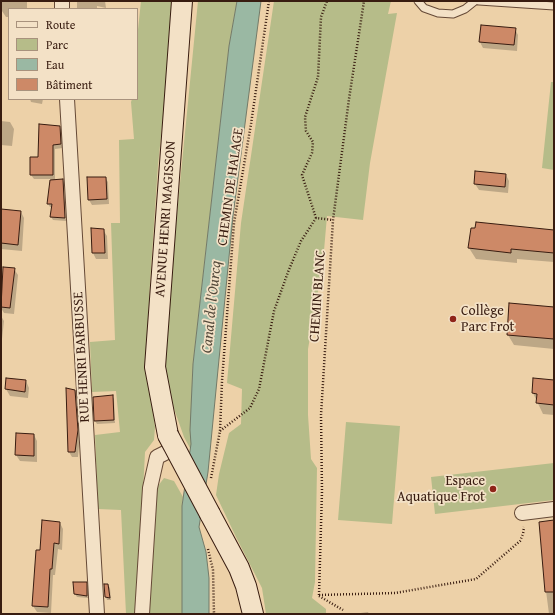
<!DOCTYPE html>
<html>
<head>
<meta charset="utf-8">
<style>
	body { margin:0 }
	#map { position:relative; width:555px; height:615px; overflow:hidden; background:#edd1a8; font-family:"Gentium Book Plus",serif }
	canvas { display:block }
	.frame { position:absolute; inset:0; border:2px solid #381c10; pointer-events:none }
	.legend { position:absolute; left:8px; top:8px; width:130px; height:92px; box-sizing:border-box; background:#f3e1c6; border:1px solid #a8927d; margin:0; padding:5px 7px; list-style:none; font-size:12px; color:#381c10 }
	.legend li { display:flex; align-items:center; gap:8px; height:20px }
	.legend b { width:20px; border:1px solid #a8927d }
</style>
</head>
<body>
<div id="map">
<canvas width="555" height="615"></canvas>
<div class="frame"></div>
<ul class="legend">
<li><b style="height:5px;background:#f3e1c6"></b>Route</li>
<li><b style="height:11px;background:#b6bc89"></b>Parc</li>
<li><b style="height:11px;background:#9ab8a3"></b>Eau</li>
<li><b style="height:11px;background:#cd8967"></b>Bâtiment</li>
</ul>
</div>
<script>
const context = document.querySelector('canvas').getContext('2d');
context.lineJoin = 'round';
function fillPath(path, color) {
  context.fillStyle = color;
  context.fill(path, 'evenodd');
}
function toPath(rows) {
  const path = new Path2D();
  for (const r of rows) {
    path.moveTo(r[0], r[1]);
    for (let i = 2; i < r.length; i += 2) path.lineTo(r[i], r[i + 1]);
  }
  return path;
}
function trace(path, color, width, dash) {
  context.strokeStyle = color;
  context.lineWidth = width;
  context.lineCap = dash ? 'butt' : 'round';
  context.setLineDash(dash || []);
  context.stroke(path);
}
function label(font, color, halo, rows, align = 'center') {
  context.font = font + ' "Gentium Book Plus",serif';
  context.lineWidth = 3.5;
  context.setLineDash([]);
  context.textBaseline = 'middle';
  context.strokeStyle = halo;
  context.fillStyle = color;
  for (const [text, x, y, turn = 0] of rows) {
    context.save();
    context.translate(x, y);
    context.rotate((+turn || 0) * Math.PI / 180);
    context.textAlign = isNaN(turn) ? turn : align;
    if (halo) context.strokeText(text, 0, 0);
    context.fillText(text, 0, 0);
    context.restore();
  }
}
const green = toPath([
	[141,1,175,1,158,165,150,284,146,359,155,427,154,440,145,452,137,614,126,614,121,510,98,509,95,435,120,432,116,391,92,392,90,342,115,340,111,223,120,223,119,140,134,139,131,102,132,99,137,99,137,39],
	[198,1,237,1,229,46,193,364,191,450,184,437,173,406,165,368,165,335],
	[274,1,391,1,388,14,397,13,370,163,363,220,327,216,323,262,308,349,308,415,311,459,317,468,315,582,312,598,326,609,326,614,266,614,262,588,236,537,216,495,219,474,229,433,241,424,242,389,227,383,241,223],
	[551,82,554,82,554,170,542,168],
	[346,422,400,426,392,524,338,520],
	[554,463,554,500,435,514,431,477],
	[164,478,174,481,183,497,182,506,182,614,147,614,154,496,158,486]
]);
const water = toPath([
	[237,1,261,1,233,216,208,472,199,527,206,552,209,578,209,614,182,614,182,506,191,444,190,430,193,364,229,46,237,1]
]);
const shadow = toPath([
	[2,1,27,1,27,9,9,9,9,21,8,17,6,17,2,11],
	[77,1,105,1,106,8,97,6,97,9,77,9],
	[515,29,518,35,517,51,483,48,480,42],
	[30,99,43,99,42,104,31,102],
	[1,121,10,122,14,129,12,146,1,145],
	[59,127,62,131,63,148,55,149,55,180,63,180,64,183,66,221,53,220,51,217,53,207,50,207,48,204,51,179,34,179,31,175,39,158],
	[506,175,509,181,508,193,479,190,475,184],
	[105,178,108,182,109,204,92,205,89,200],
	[1,210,21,212,24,218,22,251,1,249],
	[103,230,107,236,108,259,96,259,93,253],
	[554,231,554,262,517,259,517,263,476,259,469,248],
	[4,268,14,269,18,275,14,314,4,313,1,308],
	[554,308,554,349,514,345,508,335],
	[1,316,4,321,1,348],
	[7,379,26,381,29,388,28,398,10,396,6,389],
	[554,381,554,415,543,414,533,393],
	[75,390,78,396,80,435,78,457,72,457,69,452],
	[112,396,114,399,115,423,97,424,95,421],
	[34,435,37,441,37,462,20,461,16,455],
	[554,521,554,614,549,614,543,568],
	[60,523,63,529,62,550,58,549,55,575,53,575,51,613,37,612,33,606,41,551],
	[86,583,88,586,88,598,77,597,75,594],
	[108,585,110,588,111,600,107,600,106,597],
	[368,612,369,614,353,614]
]);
const building = toPath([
	[481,25,516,28,514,45,479,42,481,25],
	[39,124,60,126,61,144,53,145,53,175,30,175,30,157,38,157,39,124],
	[475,171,506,174,505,187,474,184,475,171],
	[87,177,106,177,107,199,88,200,87,177],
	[63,179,65,218,50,217,52,204,47,204,50,180,63,179],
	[1,209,21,211,18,245,1,243,1,209],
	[476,222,554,230,554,253,511,249,511,253,468,248,471,228,475,228,476,222],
	[91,228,104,229,105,253,92,253,91,228],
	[3,267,15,268,10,308,1,307,3,267],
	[509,303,554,307,554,339,507,335,509,303],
	[6,378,26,380,25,392,5,389,6,378],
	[533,378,554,380,554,405,536,403,537,394,532,393,533,378],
	[66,388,75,390,78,430,75,452,68,452,66,388],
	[113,395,114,420,94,421,93,397,113,395],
	[16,433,34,434,34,456,15,455,16,433],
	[42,520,60,522,59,544,54,543,52,569,50,569,48,607,32,606,36,550,40,550,42,520],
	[554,520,554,592,545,592,539,522,554,520],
	[73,582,87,582,87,596,74,594,73,582],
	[104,584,108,584,110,598,105,597,104,584]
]);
const path = toPath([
	[316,218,302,175,312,153,313,142,306,131,305,117,318,77,321,17,327,1],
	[220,431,250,408,259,389,274,311,288,272,301,241,316,218,333,220],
	[211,478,220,431,222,381,234,223,251,124,269,1],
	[208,549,213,570,214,614],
	[319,595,322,491,321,415,333,220,349,99,364,1],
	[319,595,395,593,476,579,520,541,523,534,524,527],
	[319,596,343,610]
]);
const lane = toPath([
	[418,1,424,8,438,13,453,14,465,9,475,1],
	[479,1,554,6]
]);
const street = toPath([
	[62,1,62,9],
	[67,99,97,614],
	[522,513,554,509],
	[142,614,150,488,157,457,175,448]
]);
const secondary = toPath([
	[168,435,155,367,182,1],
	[210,514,239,568,246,586,253,614]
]);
const secondaryBridge = toPath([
	[168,435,210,514]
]);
const markers = [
	[453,319,4,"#8f2418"],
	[493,489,4,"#8f2418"]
];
const streetNames = [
	["CHEMIN DE HALAGE",231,187,-82],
	["AVENUE HENRI MAGISSON",166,219,-86],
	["CHEMIN BLANC",318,296,-86],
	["RUE HENRI BARBUSSE",82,357,-93]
];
const poiNames = [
	["Collège",461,311],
	["Parc Frot",461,327],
	["Espace",485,481,"right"],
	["Aquatique Frot",485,497,"right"]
];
const waterNames = [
	["Canal de l'Ourcq",212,307,-84]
];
fillPath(green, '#b6bc89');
fillPath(water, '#9ab8a3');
trace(water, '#737a68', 1);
fillPath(shadow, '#0003');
fillPath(building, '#cd8967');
trace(building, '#381c10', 1);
trace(lane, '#654936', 9);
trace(street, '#654936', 16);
trace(secondary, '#381c10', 22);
trace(path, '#381c10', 2.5, [1, 2]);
trace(lane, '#f3e1c6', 7);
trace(street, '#f3e1c6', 14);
trace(secondary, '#f3e1c6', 20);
trace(secondaryBridge, '#381c10', 22, []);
trace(secondaryBridge, '#f3e1c6', 20);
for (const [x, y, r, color] of markers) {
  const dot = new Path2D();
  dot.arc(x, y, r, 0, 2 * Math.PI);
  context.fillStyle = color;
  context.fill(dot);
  trace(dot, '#f3e1c6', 1.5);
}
label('14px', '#381c10', '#f3e1c6', streetNames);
label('14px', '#381c10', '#f3e1c6', poiNames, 'left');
label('italic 15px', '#554b3c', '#f3e1c6', waterNames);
</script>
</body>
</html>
